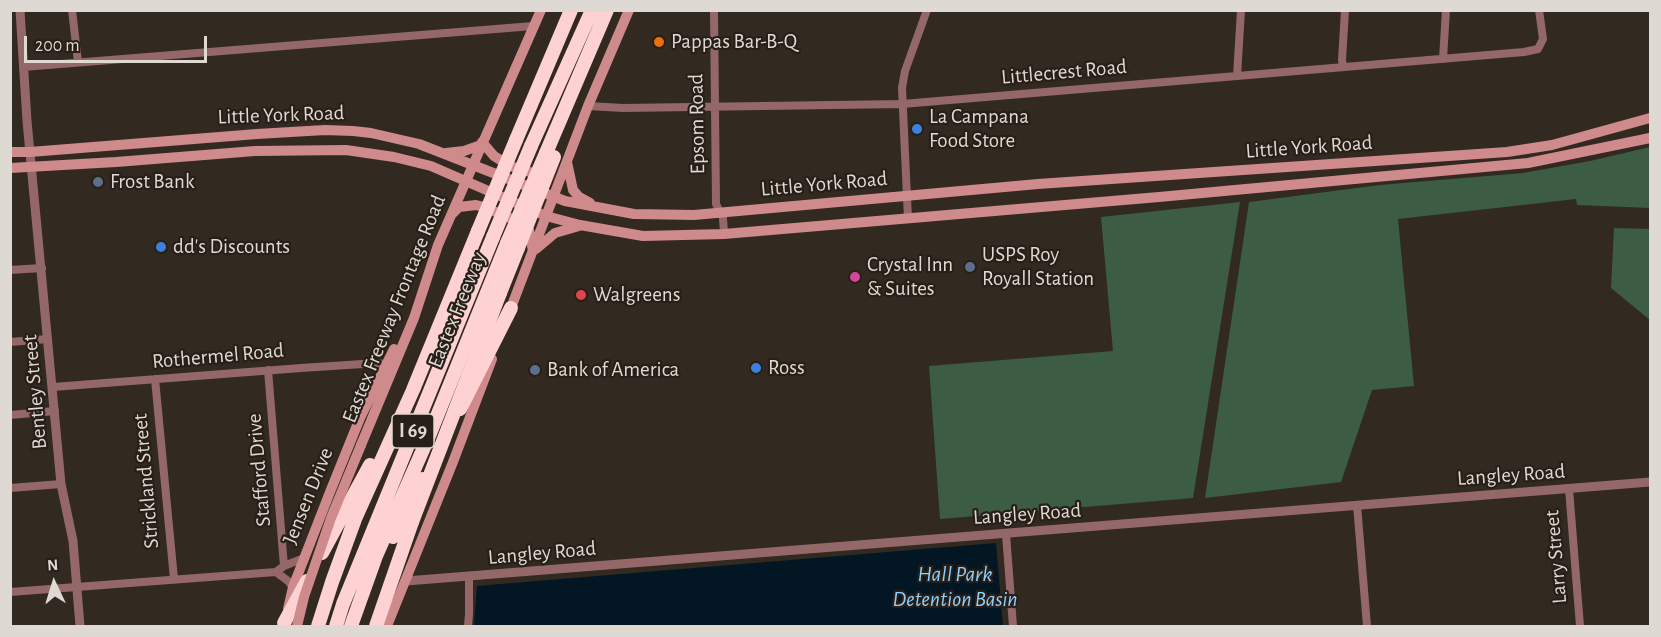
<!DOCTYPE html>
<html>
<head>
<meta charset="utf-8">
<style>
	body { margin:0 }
	#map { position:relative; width:1661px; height:637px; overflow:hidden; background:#322921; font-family:"Alegreya Sans",sans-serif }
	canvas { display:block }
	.frame { position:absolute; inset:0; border:12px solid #dfd9d3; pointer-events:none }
	.north { position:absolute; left:24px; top:553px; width:60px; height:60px; -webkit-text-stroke:4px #281f18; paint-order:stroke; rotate:356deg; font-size:16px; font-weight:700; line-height:24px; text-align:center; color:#dfd9d3 }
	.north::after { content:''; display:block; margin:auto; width:21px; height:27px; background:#dfd9d3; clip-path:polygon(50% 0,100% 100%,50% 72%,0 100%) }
	.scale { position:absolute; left:24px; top:36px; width:183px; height:27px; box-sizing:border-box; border:3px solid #dfd9d3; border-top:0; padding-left:8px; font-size:18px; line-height:21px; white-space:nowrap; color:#dfd9d3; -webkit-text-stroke:4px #281f18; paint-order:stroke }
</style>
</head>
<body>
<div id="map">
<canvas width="1661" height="637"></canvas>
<div class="frame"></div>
<div class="north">N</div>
<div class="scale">200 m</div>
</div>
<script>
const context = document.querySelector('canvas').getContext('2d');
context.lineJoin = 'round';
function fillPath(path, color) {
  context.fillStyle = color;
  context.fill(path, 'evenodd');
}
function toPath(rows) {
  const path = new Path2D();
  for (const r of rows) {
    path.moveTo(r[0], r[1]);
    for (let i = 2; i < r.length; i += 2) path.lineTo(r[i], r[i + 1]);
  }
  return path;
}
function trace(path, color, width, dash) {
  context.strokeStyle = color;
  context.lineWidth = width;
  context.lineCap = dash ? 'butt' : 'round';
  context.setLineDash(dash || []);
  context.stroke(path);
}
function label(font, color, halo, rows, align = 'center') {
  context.font = font + ' "Alegreya Sans",sans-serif';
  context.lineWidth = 4.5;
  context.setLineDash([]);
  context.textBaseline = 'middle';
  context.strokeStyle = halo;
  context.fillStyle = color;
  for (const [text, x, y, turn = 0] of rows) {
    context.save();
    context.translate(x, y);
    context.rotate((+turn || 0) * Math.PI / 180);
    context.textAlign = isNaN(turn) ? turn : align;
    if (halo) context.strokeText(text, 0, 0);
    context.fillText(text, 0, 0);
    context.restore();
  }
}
const green = toPath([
	[1650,147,1650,208,1577,205,1576,199,1398,219,1414,386,1372,390,1341,482,1205,498,1249,202,1380,185,1523,173,1590,161],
	[1240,202,1193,498,940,519,929,366,1113,351,1101,217],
	[1614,228,1650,229,1650,320,1611,288]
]);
const water = toPath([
	[996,543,1003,626,474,626,477,586]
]);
const minor = toPath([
	[72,10,78,62],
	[714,10,716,204,723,218,724,234],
	[1443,59,1446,10],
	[23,67,533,26],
	[1343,67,1342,60,1345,10],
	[1237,76,1241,10],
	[588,106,623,108,902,104,1524,52,1538,49,1543,39,1539,10],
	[908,219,902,88,905,71,927,10],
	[10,270,42,268],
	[10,342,48,339],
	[268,370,284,566],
	[155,379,174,579],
	[53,387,301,368,378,363,386,365],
	[10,415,55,411],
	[10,488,61,484],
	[1569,489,1580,626],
	[1357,505,1367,626],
	[1006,534,1013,626],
	[276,572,288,581,293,587],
	[10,592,276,572,284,566,304,558],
	[468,626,469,614,469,577]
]);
const tertiary = toPath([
	[20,10,27,121,61,484,73,541,80,626],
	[406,581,1650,482]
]);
const secondary = toPath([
	[482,142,494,156,510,166,543,176],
	[10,152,30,152,257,134,325,130,353,131,371,133,419,144,565,201,634,214,694,215,1038,184,1507,152,1552,145,1650,118],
	[446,153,464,151,481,145],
	[567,162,573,190,579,197,590,203],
	[10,168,116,162,255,151,346,150,394,157,431,166,546,216,580,225,643,236,724,234,1159,197,1528,163,1650,138],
	[452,214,459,207,476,205,484,207,510,218,529,230,533,251],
	[536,249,555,233,579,226],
	[509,313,588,106,629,10],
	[361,445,414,318,438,245,541,10],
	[288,609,293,587,330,492,360,418,394,349],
	[387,626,453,462,492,359]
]);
const motorway = toPath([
	[516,140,571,10],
	[531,146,592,10],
	[546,153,607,10],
	[500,293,518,248],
	[460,409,511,308],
	[393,537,423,479],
	[322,553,370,465],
	[284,623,307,581],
	[318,626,332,582,355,519,413,390,478,231],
	[336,626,343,604,493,237],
	[351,626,376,556,429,436,507,243],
	[376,626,412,522]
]);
const secondaryBridge = toPath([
	[297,626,304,597,331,518,361,445]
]);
const motorwayBridge = toPath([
	[478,231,516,140],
	[493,237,531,146],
	[507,243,546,153],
	[518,248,554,157],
	[412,522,500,293]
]);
const markers = [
	[659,42,6,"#e8710a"],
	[917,129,6,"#3f7fe0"],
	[98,182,6,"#5c6f8a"],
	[161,247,6,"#3f7fe0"],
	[970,267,6,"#5c6f8a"],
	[855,277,6,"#d1479c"],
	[581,295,6,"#e0444e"],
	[756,368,6,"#3f7fe0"],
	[535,370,6,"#5c6f8a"]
];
const shields = [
	[413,431,42]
];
const shieldNames = [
	["I 69",413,431]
];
const poiNames = [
	["Pappas Bar-B-Q",671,42],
	["La Campana",929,117],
	["Food Store",929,141],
	["Frost Bank",110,182],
	["dd's Discounts",173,247],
	["USPS Roy",982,255],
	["Royall Station",982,279],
	["Crystal Inn",867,265],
	["& Suites",867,289],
	["Walgreens",593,295],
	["Ross",768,368],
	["Bank of America",547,370]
];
const streetNames = [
	["Littlecrest Road",1064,72,-5],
	["Little York Road",281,115,-2],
	["Epsom Road",697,124,-91],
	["Little York Road",1309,147,-4],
	["Little York Road",824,184,-5],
	["Eastex Freeway Frontage Road",394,309,-68],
	["Eastex Freeway",457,310,-68],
	["Rothermel Road",218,356,-5],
	["Bentley Street",35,392,-95],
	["Stafford Drive",259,470,-95],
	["Langley Road",1511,475,-4],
	["Strickland Street",146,481,-95],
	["Jensen Drive",308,496,-68],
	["Langley Road",1027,514,-4],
	["Langley Road",542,553,-5],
	["Larry Street",1556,557,-95]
];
const waterNames = [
	["Hall Park",955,574],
	["Detention Basin",955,599]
];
fillPath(green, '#3c5d44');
fillPath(water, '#021623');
trace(minor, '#946869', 8);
trace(tertiary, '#946869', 9);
trace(secondary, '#cf8a8c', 10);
trace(motorway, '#fed1d2', 14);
trace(secondaryBridge, '#cf8a8c', 10);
trace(motorwayBridge, '#fed1d2', 14);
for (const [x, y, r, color] of markers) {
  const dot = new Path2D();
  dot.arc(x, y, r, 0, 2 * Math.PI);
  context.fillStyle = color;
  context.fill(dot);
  trace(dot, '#281f18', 2);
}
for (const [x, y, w] of shields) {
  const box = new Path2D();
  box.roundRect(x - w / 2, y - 17, w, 34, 4.5);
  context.fillStyle = '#281f18';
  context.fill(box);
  trace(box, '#dfd9d3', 1.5);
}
label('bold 20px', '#dfd9d3', null, shieldNames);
label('21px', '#dfd9d3', '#281f18', poiNames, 'left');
label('21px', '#dfd9d3', '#281f18', streetNames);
label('italic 22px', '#8cd1fe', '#281f18', waterNames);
</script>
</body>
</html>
